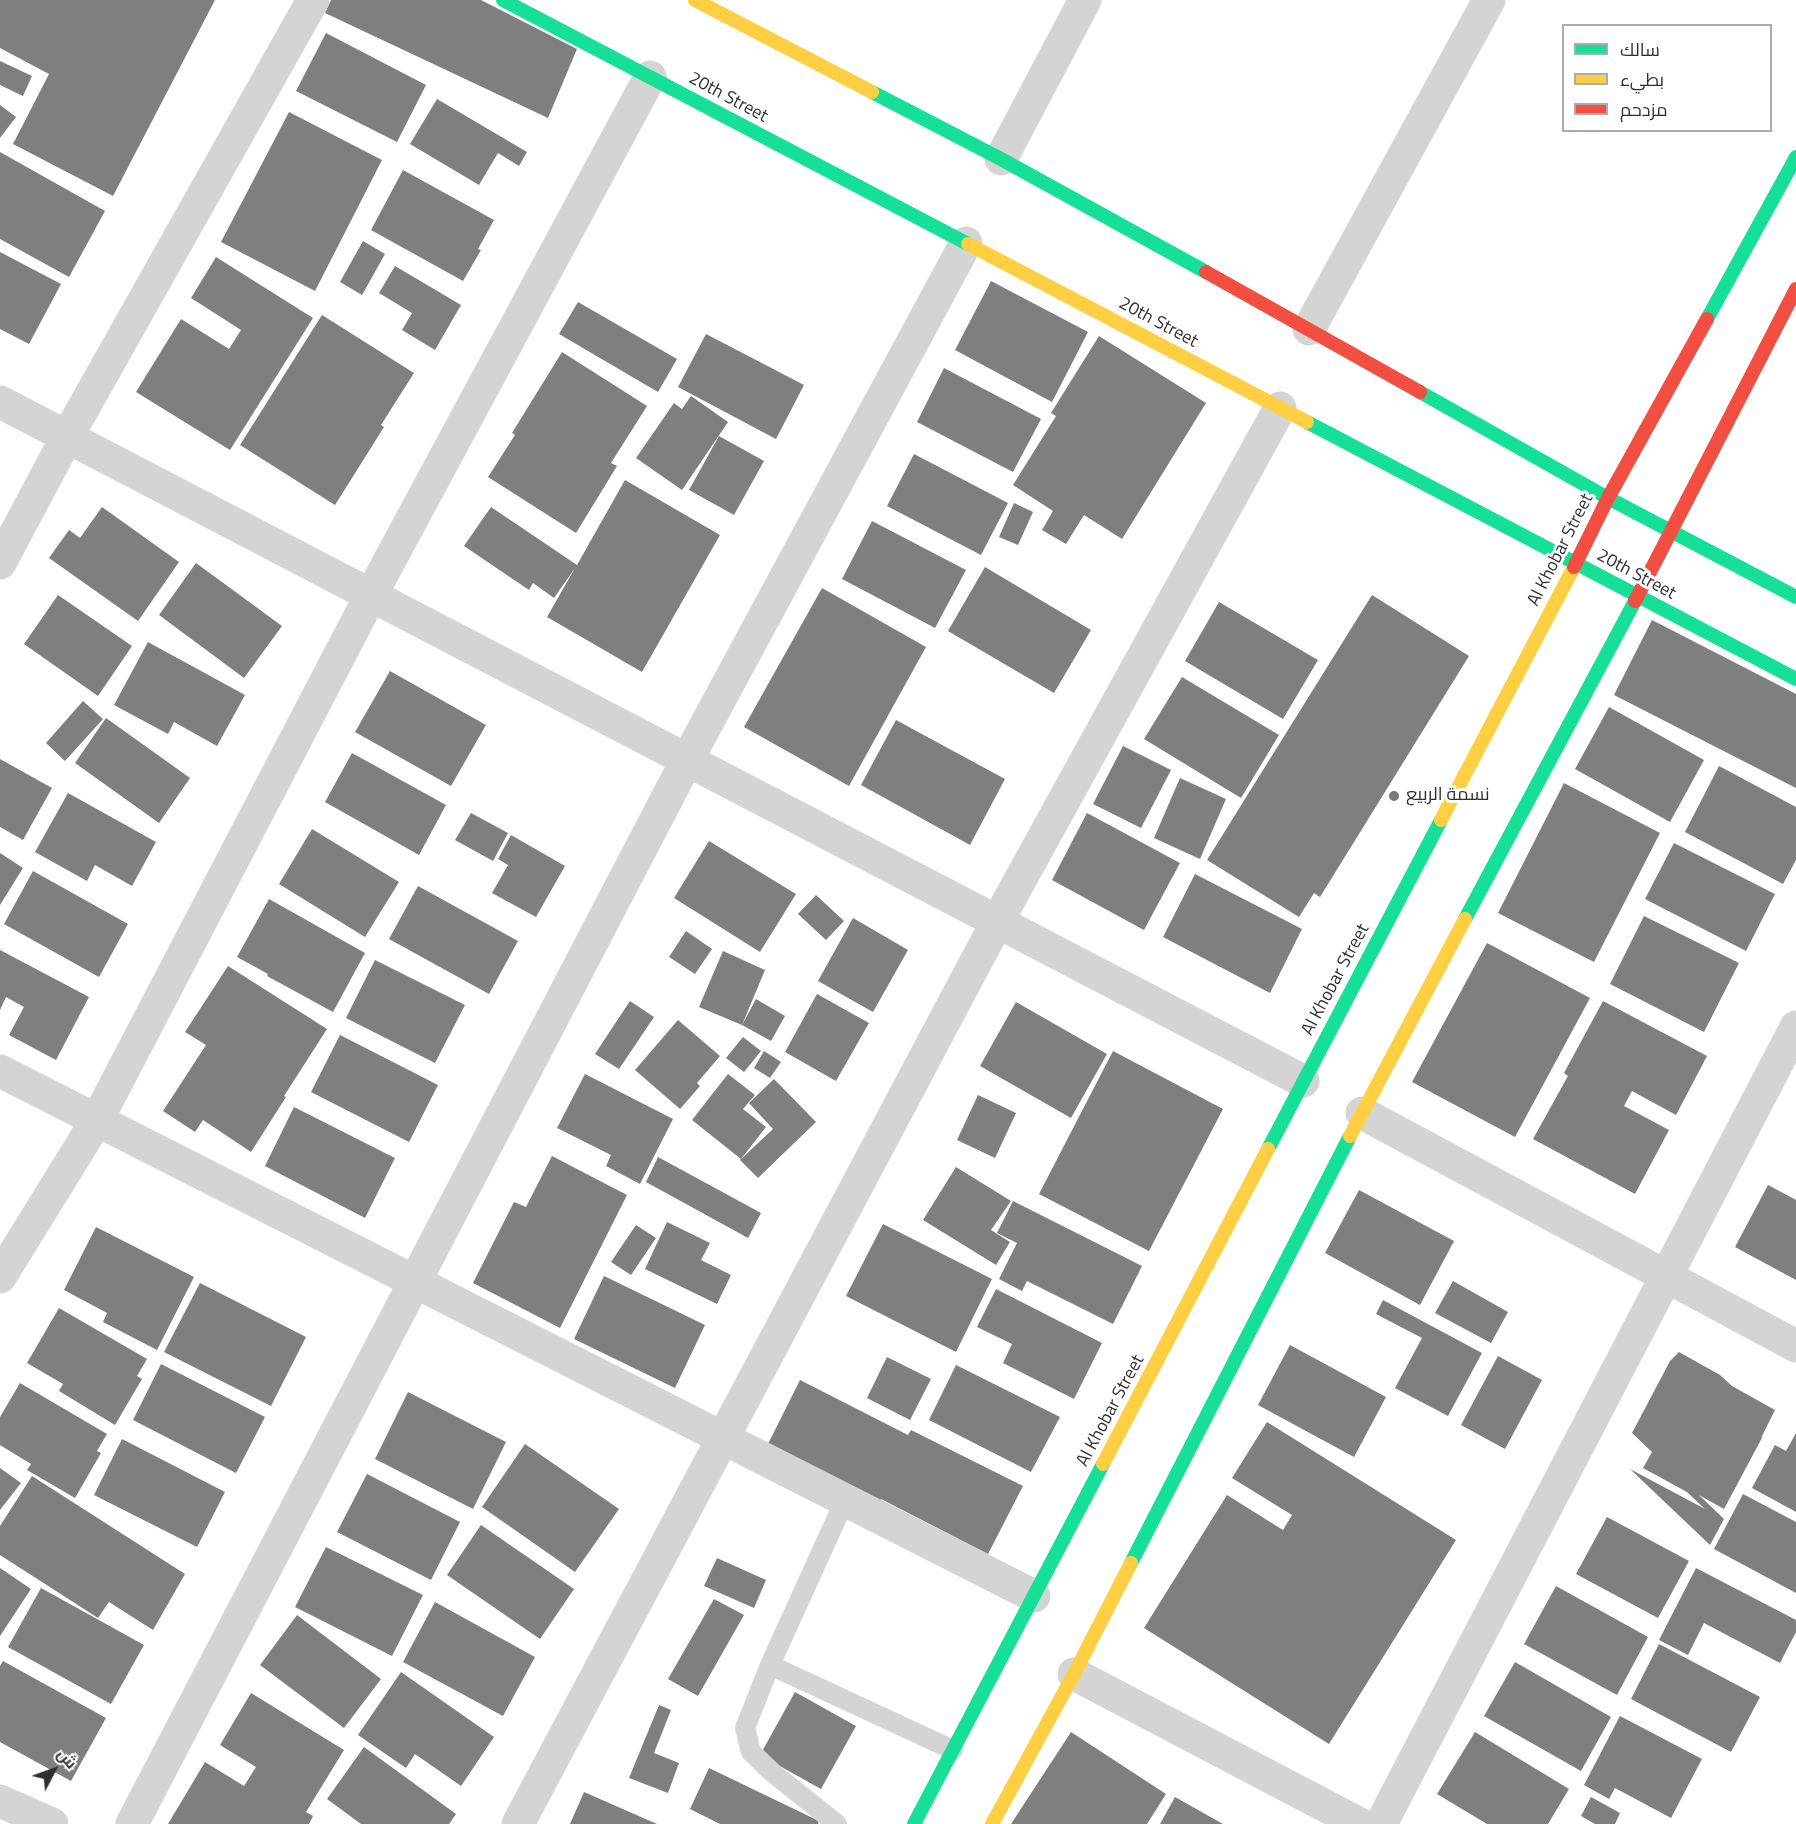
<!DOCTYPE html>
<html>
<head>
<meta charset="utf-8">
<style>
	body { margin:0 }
	#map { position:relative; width:1796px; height:1824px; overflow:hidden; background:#fff; font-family:"Titillium Web",Cairo,sans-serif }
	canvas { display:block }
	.legend { position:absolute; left:1562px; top:24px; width:210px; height:108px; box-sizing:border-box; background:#fff; border:2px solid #acacac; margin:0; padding:8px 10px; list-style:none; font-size:18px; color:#2f2f2f }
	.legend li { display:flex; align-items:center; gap:12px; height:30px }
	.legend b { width:30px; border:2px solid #acacac }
	.north { position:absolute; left:24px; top:1740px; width:60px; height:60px; -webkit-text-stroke:4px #fff; paint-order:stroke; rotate:49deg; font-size:16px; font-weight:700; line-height:24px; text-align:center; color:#2f2f2f }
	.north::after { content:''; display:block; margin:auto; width:21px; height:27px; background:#2f2f2f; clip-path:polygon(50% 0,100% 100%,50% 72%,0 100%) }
</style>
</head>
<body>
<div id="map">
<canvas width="1796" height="1824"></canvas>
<ul class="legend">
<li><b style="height:8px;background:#16e098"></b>سالك</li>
<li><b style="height:8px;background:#ffcf43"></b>بطيء</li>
<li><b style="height:8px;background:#f24e42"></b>مزدحم</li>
</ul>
<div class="north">ش</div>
</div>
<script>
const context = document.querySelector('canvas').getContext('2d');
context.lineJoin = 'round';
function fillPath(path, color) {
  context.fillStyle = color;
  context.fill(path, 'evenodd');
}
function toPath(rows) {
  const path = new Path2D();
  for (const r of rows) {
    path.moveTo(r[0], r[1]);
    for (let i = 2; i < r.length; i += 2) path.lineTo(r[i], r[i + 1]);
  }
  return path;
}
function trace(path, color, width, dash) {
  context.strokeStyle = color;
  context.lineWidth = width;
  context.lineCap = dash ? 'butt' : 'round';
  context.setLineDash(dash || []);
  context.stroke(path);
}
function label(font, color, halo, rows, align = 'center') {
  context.font = font + ' "Titillium Web",Cairo,sans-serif';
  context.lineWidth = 6;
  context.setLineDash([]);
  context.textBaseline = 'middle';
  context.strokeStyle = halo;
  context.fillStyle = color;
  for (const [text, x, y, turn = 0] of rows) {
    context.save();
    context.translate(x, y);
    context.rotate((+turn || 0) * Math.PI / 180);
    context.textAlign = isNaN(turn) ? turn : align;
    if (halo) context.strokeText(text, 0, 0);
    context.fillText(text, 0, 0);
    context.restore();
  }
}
const building = toPath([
	[0,0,215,0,113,196,13,144,49,74,0,48],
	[331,0,481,0,577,49,548,118,325,13],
	[326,33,426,85,397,142,296,91],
	[0,61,32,76,23,96,0,85],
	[437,99,527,152,519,166,498,153,479,185,410,144],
	[0,105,16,117,0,138],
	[289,112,382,160,315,291,221,242],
	[0,152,105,211,69,277,0,239],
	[403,170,494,220,478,249,481,250,463,281,371,230],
	[363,241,385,254,362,295,340,282],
	[0,252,61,284,29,344,0,329],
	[216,257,313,318,230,450,136,392,181,319,229,349,241,330,191,298],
	[395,266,461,305,435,350,402,330,412,313,379,293],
	[991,281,1088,332,1052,402,955,350],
	[578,302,677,359,658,392,559,334],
	[322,315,414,373,381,425,384,427,335,505,240,445],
	[706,334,804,385,776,439,678,387],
	[1099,336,1206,403,1122,539,1084,515,1066,544,1042,530,1053,511,1013,485,1056,416,1051,413],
	[562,352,647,406,611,463,617,466,576,533,488,477,515,435,512,433],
	[944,368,1041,419,1013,472,917,422],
	[691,396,728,422,682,490,636,458,674,403,682,409],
	[719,436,764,461,734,515,689,490],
	[914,454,1008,503,981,555,887,506],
	[625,480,720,535,642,672,547,617,575,568,554,598,533,583,529,590,464,546,491,507,577,565],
	[1014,503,1033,512,1018,545,999,537],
	[102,507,179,562,138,621,49,558,69,530,80,538],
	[872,521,966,570,935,628,842,579],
	[196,563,282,626,244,678,159,615],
	[985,567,1091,630,1054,693,948,631],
	[822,588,926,647,849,786,744,727],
	[58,595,132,646,98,696,24,644],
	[1372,595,1469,656,1320,897,1314,893,1299,917,1207,860],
	[1219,602,1318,660,1283,719,1185,661],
	[1652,620,1796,694,1796,788,1614,695],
	[148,642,245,695,217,746,174,722,168,734,114,705],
	[390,671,486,725,451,786,355,732],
	[1182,677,1279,735,1241,798,1144,739],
	[83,701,103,719,65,761,46,743],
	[1609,707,1704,760,1670,822,1575,769],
	[106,718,190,778,159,823,75,763],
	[896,720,1005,779,970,845,861,785],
	[1123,746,1171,770,1141,828,1093,804],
	[352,753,446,805,419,855,325,802],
	[0,759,52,788,23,840,0,827],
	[1719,766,1796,807,1796,860,1783,884,1685,832],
	[1180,778,1226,799,1200,859,1154,838],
	[1564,783,1660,833,1594,962,1498,913],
	[68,793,156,842,132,886,95,865,87,881,35,852],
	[471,813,508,833,493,861,455,840],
	[1087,813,1180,863,1144,930,1052,880],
	[312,829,399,882,365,937,279,884],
	[511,835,565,866,536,917,492,893,508,865,498,859],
	[709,841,796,894,760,952,674,898],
	[1674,843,1775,894,1746,951,1645,899],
	[0,853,23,868,0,905],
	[33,871,128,924,99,977,4,924],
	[1195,874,1302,929,1270,993,1163,937],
	[418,886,518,941,489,994,389,939],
	[816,895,844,921,826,940,798,914],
	[269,899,365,953,333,1012,267,976,268,974,237,957],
	[1644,916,1739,963,1704,1032,1610,984],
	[853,918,908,950,873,1012,818,981],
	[686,931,712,949,695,974,669,957],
	[1487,943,1590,998,1515,1137,1412,1082],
	[0,950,89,997,56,1060,9,1035,24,1007,6,997,0,1010],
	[723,951,765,970,742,1025,699,1007],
	[375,960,465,1005,435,1063,346,1018],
	[228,966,327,1029,284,1096,286,1097,251,1152,203,1120,195,1132,163,1111,206,1045,185,1032],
	[817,994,869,1023,836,1081,785,1052],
	[756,999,785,1016,771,1041,742,1025],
	[630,1001,654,1017,619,1069,595,1054],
	[1603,1001,1707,1056,1676,1115,1632,1091,1624,1106,1669,1130,1635,1194,1533,1139,1568,1076,1564,1073],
	[1016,1002,1107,1054,1071,1118,980,1066],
	[678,1020,720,1056,697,1083,700,1086,680,1109,635,1070],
	[340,1035,438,1085,409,1142,311,1092],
	[743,1037,761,1051,744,1072,726,1058],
	[764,1051,781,1062,770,1078,754,1068],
	[1113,1051,1223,1109,1149,1251,1039,1194],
	[585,1074,673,1119,640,1184,606,1166,611,1155,557,1128],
	[728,1074,755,1095,743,1109,766,1127,741,1159,692,1120],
	[774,1079,816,1122,758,1178,740,1160,773,1129,749,1103],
	[978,1095,1016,1113,995,1158,957,1140],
	[294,1107,395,1158,365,1218,265,1166],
	[552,1156,627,1195,560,1328,473,1283,514,1202,526,1207],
	[658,1157,761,1213,748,1238,646,1182],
	[956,1167,1011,1201,991,1230,1010,1242,996,1265,923,1220],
	[1768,1185,1796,1200,1796,1280,1735,1247],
	[1359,1190,1454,1241,1420,1305,1325,1253],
	[1013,1201,1142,1266,1113,1324,1027,1281,1022,1291,999,1279,1017,1243,997,1233],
	[667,1222,710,1243,701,1260,731,1275,717,1304,645,1269],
	[883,1224,992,1279,956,1352,846,1296],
	[636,1225,656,1238,631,1275,611,1262],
	[96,1227,194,1277,157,1350,103,1322,107,1313,64,1290],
	[604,1276,705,1325,675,1388,574,1339],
	[1453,1281,1508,1312,1491,1343,1435,1313],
	[200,1283,306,1337,271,1406,164,1352],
	[996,1289,1102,1343,1074,1399,1003,1363,1012,1344,977,1327],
	[1383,1300,1482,1353,1448,1416,1395,1388,1422,1338,1376,1314],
	[59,1308,147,1359,137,1376,142,1379,115,1425,59,1391,63,1384,27,1363],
	[1290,1345,1386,1397,1354,1457,1258,1405],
	[1679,1352,1720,1375,1732,1386,1775,1410,1761,1438,1763,1436,1724,1509,1699,1495,1724,1519,1710,1545,1630,1469,1705,1509,1687,1492,1643,1468,1652,1452,1632,1433,1670,1361],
	[1498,1356,1542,1380,1505,1449,1461,1425],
	[887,1357,931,1379,910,1420,867,1398],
	[161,1364,265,1417,236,1473,133,1420],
	[956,1365,1060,1417,1031,1472,929,1420],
	[800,1380,908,1435,911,1430,1023,1486,988,1554,881,1499,877,1507,765,1450],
	[20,1383,107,1434,97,1451,101,1453,75,1498,27,1470,31,1464,0,1445,0,1417],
	[408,1392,506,1442,473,1509,375,1459],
	[1267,1422,1456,1540,1329,1744,1144,1628,1227,1495,1283,1530,1292,1515,1232,1478],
	[1796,1433,1796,1512,1752,1488,1775,1445,1786,1451],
	[122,1439,225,1492,197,1547,94,1495],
	[525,1444,619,1509,575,1572,482,1507],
	[0,1468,21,1483,0,1510],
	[367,1474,460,1522,431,1580,337,1532],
	[32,1476,185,1574,153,1630,109,1602,98,1618,0,1555,0,1526],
	[1743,1494,1796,1522,1796,1593,1714,1549],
	[1607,1517,1689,1561,1658,1618,1576,1574],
	[481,1525,574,1589,540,1639,447,1575],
	[326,1547,423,1595,392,1656,295,1607],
	[717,1558,766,1580,754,1608,704,1586],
	[0,1568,31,1589,0,1636],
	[1696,1568,1796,1620,1796,1632,1780,1663,1704,1623,1688,1655,1659,1640],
	[1556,1586,1648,1637,1617,1695,1524,1644],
	[41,1588,144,1645,111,1704,8,1647],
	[714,1599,744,1615,698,1696,668,1679],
	[435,1602,535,1657,503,1716,403,1662],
	[297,1615,381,1679,344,1728,260,1665],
	[1659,1644,1760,1697,1731,1752,1631,1699],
	[3,1661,106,1718,71,1781,0,1742,0,1666],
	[1515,1662,1611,1717,1581,1771,1484,1716],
	[401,1672,494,1737,461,1786,415,1754,406,1768,358,1735],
	[795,1692,856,1726,821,1789,760,1755],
	[251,1693,344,1750,306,1812,313,1816,309,1824,168,1824,205,1762,244,1786,256,1767,220,1745],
	[659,1705,671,1710,654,1753,679,1763,668,1793,629,1778],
	[1620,1716,1702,1759,1671,1818,1615,1788,1609,1799,1584,1785],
	[1071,1732,1166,1794,1147,1824,1011,1824],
	[1475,1732,1569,1789,1548,1824,1487,1824,1437,1794],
	[364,1747,456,1814,449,1824,361,1824,327,1799],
	[709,1768,819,1821,818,1824,720,1824,690,1809],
	[584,1792,657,1824,570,1824],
	[1175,1797,1223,1824,1160,1824],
	[1591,1797,1620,1813,1615,1824,1595,1824,1581,1816]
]);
const lane = toPath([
	[770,1665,953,1750],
	[837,1824,773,1773,751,1752,745,1728,770,1665,845,1500]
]);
const street = toPath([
	[1001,159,1085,0],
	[1309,329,1489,0],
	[0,402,1303,1081],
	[0,563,67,437,313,0],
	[0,1071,1034,1596],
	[1362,1113,1796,1346],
	[0,1277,97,1120,371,595,650,77],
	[1074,1674,1360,1824],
	[0,1801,52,1824],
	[132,1824,687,760,966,243],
	[518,1824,997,922,1280,408],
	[1381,1824,1796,1027]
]);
const fast = toPath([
	[503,0,968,244],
	[872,92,1001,159,1206,272],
	[1707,319,1796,157],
	[1420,392,1608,498,1796,597],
	[1307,422,1796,679],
	[1465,919,1635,601],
	[1268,1149,1441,820],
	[1131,1563,1350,1136],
	[914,1824,1103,1464]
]);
const slow = toPath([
	[695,0,872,92],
	[968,244,1307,422],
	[1441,820,1574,567],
	[1350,1136,1465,919],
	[1103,1464,1268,1149],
	[992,1824,1074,1674,1131,1563]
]);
const jam = toPath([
	[1206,272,1420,392],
	[1574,567,1608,498,1707,319],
	[1635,601,1796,289]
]);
const markers = [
	[1394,796,6,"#787878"]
];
const streetNames = [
	["20th Street",728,98,28],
	["20th Street",1158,323,28],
	["Al Khobar Street",1561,550,-63],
	["20th Street",1636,575,28],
	["Al Khobar Street",1336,980,-62],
	["Al Khobar Street",1111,1411,-62]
];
const poiNames = [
	["نسمة الربيع",1406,796]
];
fillPath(building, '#7f7f7f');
trace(lane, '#d4d4d4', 20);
trace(street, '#d4d4d4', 33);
trace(fast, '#16e098', 14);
trace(slow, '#ffcf43', 14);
trace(jam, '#f24e42', 14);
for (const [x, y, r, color] of markers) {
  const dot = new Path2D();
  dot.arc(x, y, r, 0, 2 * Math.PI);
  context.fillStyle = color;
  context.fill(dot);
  trace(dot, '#fff', 2);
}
label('18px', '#2f2f2f', '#fff', streetNames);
label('18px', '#2f2f2f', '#fff', poiNames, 'left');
</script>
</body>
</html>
